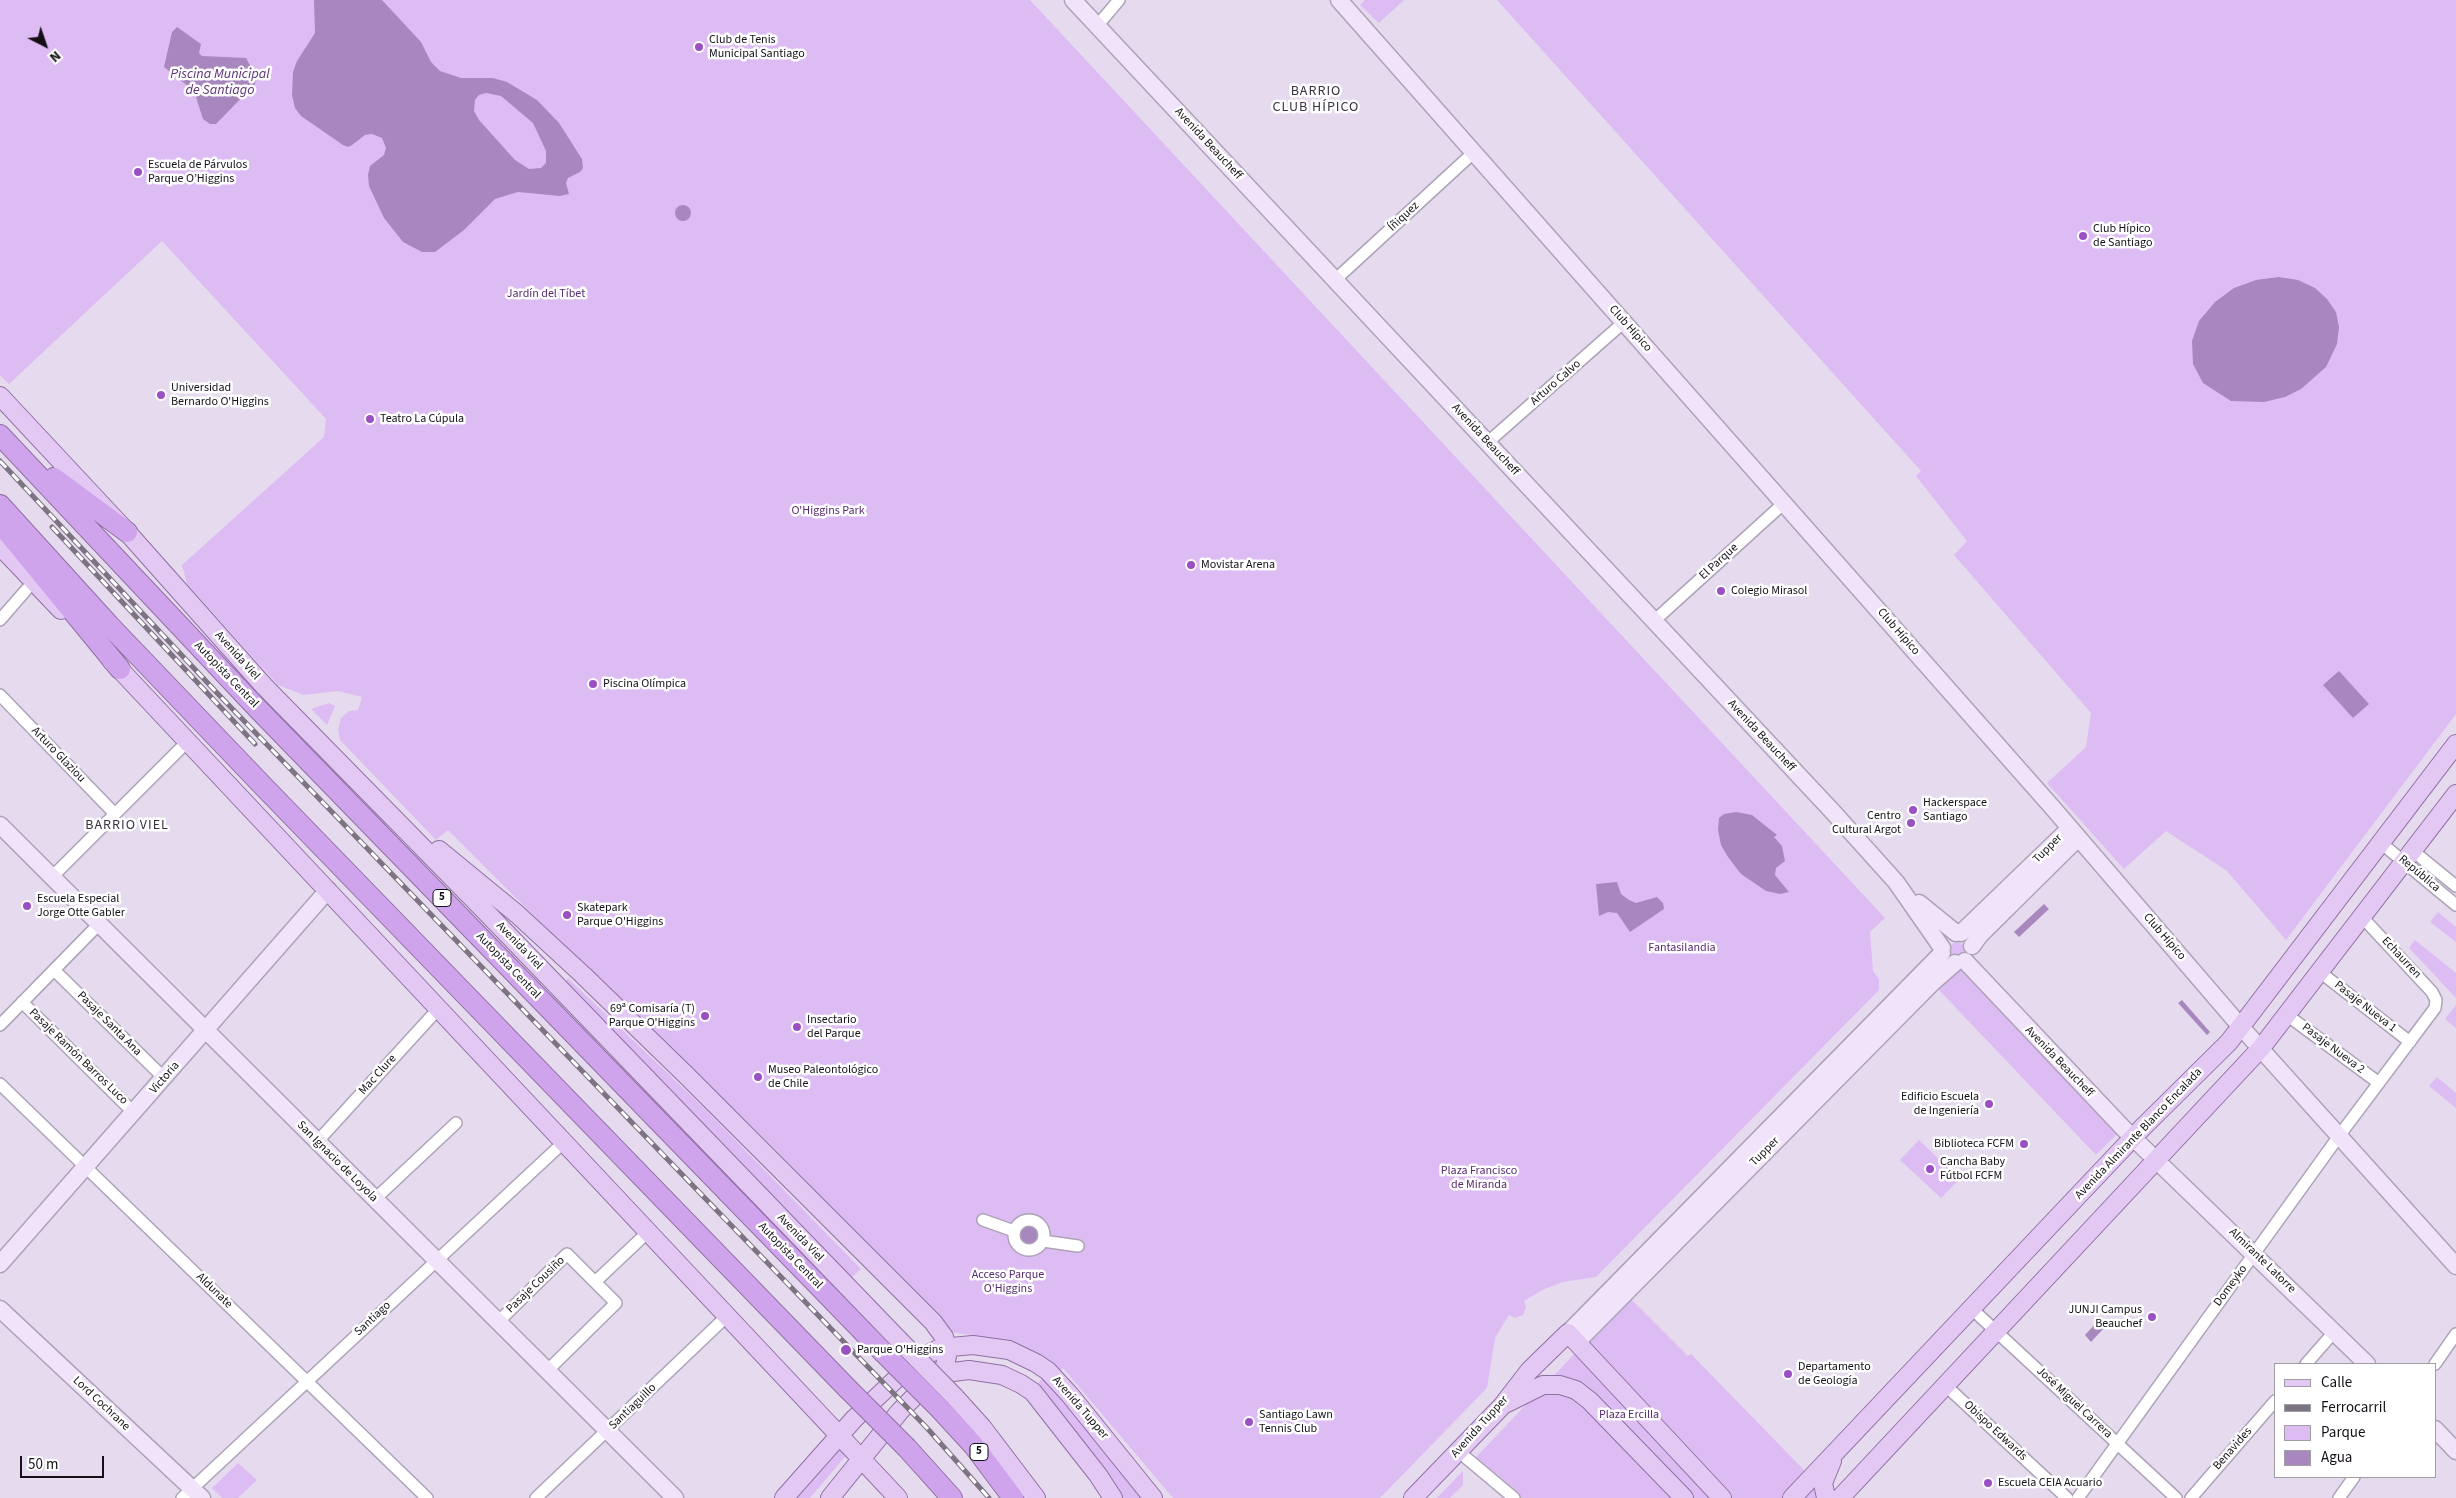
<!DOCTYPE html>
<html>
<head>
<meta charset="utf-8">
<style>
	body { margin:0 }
	#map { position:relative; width:2456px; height:1498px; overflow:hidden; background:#e6daef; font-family:"Source Sans 3",sans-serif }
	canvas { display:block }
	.legend { position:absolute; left:2274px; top:1363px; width:162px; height:115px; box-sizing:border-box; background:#fff; border:1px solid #a19fa3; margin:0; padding:6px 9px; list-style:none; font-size:15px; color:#151018 }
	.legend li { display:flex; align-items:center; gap:10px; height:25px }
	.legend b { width:25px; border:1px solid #a19fa3 }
	.north { position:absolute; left:20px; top:20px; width:50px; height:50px; -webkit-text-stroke:4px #fff; paint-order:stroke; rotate:139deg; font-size:14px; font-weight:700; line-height:20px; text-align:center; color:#151018 }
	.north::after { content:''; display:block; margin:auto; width:18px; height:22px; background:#151018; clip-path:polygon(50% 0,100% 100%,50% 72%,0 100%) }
	.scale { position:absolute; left:20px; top:1456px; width:84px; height:22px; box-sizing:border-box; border:2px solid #151018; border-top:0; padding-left:6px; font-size:15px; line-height:18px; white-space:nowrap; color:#151018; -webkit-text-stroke:4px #fff; paint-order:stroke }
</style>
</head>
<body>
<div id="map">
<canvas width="2456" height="1498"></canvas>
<ul class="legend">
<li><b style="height:6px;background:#e3c8f4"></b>Calle</li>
<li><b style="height:6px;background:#7c7482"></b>Ferrocarril</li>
<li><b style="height:14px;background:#ddbcf4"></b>Parque</li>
<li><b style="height:14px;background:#a887be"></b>Agua</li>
</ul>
<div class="north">N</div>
<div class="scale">50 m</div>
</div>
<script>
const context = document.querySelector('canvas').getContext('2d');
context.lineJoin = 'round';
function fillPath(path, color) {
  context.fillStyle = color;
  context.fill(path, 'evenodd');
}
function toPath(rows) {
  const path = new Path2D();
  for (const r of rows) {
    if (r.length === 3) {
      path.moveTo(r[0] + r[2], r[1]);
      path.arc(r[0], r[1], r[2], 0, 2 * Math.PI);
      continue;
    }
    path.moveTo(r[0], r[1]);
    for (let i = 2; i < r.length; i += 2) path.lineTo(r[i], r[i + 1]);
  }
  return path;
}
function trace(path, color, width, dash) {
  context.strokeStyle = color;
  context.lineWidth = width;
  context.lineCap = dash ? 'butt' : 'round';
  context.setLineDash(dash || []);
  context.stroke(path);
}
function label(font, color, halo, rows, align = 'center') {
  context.font = font + ' "Source Sans 3",sans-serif';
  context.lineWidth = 5;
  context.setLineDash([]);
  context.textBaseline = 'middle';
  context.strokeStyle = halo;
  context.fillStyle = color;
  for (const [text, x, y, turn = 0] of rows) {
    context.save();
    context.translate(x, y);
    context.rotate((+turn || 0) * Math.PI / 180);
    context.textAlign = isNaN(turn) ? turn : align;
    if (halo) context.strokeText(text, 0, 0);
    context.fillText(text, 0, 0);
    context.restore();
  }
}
const green = toPath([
	[0,0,1030,0,1885,918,1870,932,1873,971,1879,979,1879,990,1596,1277,1563,1282,1542,1290,1524,1301,1526,1307,1523,1315,1515,1318,1509,1315,1495,1338,1487,1388,1380,1498,1173,1498,1063,1368,1060,1371,1033,1351,1012,1341,950,1332,904,1281,887,1266,771,1145,609,991,448,830,436,840,340,740,338,730,341,718,349,711,358,710,362,697,338,691,304,695,278,685,187,584,182,565,324,437,326,419,162,241,9,384,0,375],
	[1365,0,1404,0,1379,23,1360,5],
	[1497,0,2456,0,2456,714,2286,940,2227,871,2166,831,2124,869,2047,783,2086,747,2091,713,1954,555,1967,541,1916,476,1921,471],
	[329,703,335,706,327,725,311,709],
	[2438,912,2456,927,2456,942,2430,922],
	[2415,940,2456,973,2456,998,2409,948],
	[1957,949,7],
	[1959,970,1966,972,2119,1132,2096,1155,1937,988],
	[567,978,569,979,705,1109,861,1269,851,1278,566,982],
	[2456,1005,2456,1028,2445,1019],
	[2437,1077,2456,1093,2456,1108,2429,1086],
	[1919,1140,1960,1179,1941,1198,1900,1160],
	[1629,1297,1688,1356,1691,1354,1801,1467,1825,1498,1521,1498,1474,1459],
	[1042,1378,1095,1437,1141,1498,1121,1498,1036,1386],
	[842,1444,850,1451,810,1498,795,1498],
	[238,1463,257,1480,238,1498,222,1498,212,1488],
	[1463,1471,1463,1485,1450,1498,1437,1498]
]);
const water = toPath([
	[314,0,382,0,421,42,431,62,440,71,461,78,493,78,507,82,537,100,559,123,582,159,583,168,580,172,568,178,566,183,569,194,560,196,518,192,495,199,464,230,435,252,422,252,403,242,384,218,369,186,368,175,370,166,384,155,386,148,382,138,372,134,365,135,352,145,348,147,343,145,301,116,295,108,292,95,293,72,297,61,315,33],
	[486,93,501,96,533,123,546,151,546,163,541,168,529,169,515,160,479,120,474,111,475,100,479,95],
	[177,27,201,44,199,53,202,56,246,58,256,76,255,84,216,124,210,124,203,119,194,91,164,67,172,32],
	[683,213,8],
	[2279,277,2298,280,2315,288,2327,299,2336,312,2339,327,2337,344,2326,367,2301,389,2285,397,2264,402,2231,401,2203,383,2193,364,2192,341,2199,321,2215,302,2234,288,2256,280],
	[2339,671,2369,704,2353,718,2323,685],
	[1736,812,1752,815,1777,835,1774,837,1782,846,1785,861,1776,868,1775,875,1789,892,1780,894,1766,891,1741,874,1728,857,1721,845,1718,830,1719,818,1724,814],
	[1617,882,1621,894,1629,900,1636,903,1657,897,1663,903,1664,909,1630,932,1617,913,1608,912,1599,916,1596,884],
	[2044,904,2049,909,2019,937,2014,932],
	[2182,1000,2210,1032,2207,1035,2178,1003],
	[1029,1235,10],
	[2098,1321,2105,1327,2091,1342,2085,1335]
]);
const street = toPath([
	[1097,26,1119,0],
	[1335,280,1473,153],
	[1487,443,1624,322],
	[0,620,33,582],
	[1654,621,1784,503],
	[0,695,115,814],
	[2381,843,2456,905],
	[2413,851,2456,886],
	[52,877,187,742],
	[54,970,164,1078],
	[2320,972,2410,1042],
	[22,1002,134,1113],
	[2287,1015,2379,1083],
	[0,1025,99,924],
	[0,1084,427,1498],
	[317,1142,439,1008],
	[375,1199,456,1123],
	[1029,1235,15],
	[983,1220,1014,1231],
	[1043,1241,1078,1246],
	[595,1282,649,1231],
	[1972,1309,2176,1498],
	[498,1322,567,1254,616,1303,547,1371],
	[2306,1364,2334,1332],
	[2435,1364,2456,1334],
	[1945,1385,2067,1498],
	[1458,1451,1514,1498],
	[182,1498,565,1141],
	[536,1498,728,1315],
	[2078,1498,2339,1136,2435,1008,2436,1000,2432,992,2362,917],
	[2191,1498,2275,1401],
	[2339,1498,2354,1477]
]);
const secondary = toPath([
	[1073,0,1833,812,1896,882,1942,948],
	[1339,0,2052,807,2241,1027,2456,1266],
	[0,825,675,1498],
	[1919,903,1956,933],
	[1961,933,2070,828],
	[1972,946,1980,935,2078,838],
	[1965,961,2124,1129,2367,1364],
	[0,1264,328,890],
	[0,1309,202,1498],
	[1568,1333,1942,953],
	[1577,1342,1932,983,1955,963],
	[2435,1429,2456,1451]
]);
const primary = toPath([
	[0,396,127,532,264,686,484,910,899,1340],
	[0,546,61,610],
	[111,660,898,1498],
	[439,850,517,914,583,975,686,1075,933,1322,944,1337,948,1351,945,1366,938,1377],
	[954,1396,982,1427,1036,1498],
	[1507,1403,1543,1385,1560,1385,1576,1390,1590,1401,1684,1498],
	[784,1498,854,1419,915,1361,940,1348,973,1345,1009,1350,1036,1363,1048,1371,1070,1395,1153,1498],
	[830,1498,900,1411,919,1392,945,1373,969,1370,1002,1375,1021,1384,1033,1392,1098,1475,1113,1498],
	[1413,1498,1502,1406,1529,1371,1568,1333,1722,1498],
	[1792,1498,2143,1127,2229,1042,2456,744],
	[1826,1498,1823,1483,1832,1461],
	[1840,1498,2261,1048,2456,794]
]);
const highway = toPath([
	[0,435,257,708,883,1352],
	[54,478,127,532],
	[0,505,109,625,265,788,848,1389],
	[0,523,120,669],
	[941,1410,974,1446,1013,1498],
	[907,1448,952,1498]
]);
const rail = toPath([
	[0,461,219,695,927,1428,989,1498],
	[52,527,255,744]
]);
const primaryBridge = toPath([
	[899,1340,954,1396]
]);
const highwayBridge = toPath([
	[883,1352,941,1410],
	[848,1389,907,1448]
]);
const markers = [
	[699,47,5,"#9a50c3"],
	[138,172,5,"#9a50c3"],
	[2083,236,5,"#9a50c3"],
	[161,395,5,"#9a50c3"],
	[370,419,5,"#9a50c3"],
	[1191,565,5,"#9a50c3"],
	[1721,591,5,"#9a50c3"],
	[593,684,5,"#9a50c3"],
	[1913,810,5,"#9a50c3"],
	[1911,823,5,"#9a50c3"],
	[27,906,5,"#9a50c3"],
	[567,915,5,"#9a50c3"],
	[705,1016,5,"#9a50c3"],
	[797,1027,5,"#9a50c3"],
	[758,1077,5,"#9a50c3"],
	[1989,1104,5,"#9a50c3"],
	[2024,1144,5,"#9a50c3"],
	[1930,1169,5,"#9a50c3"],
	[2152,1317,5,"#9a50c3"],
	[846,1350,6,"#9a50c3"],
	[1788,1374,5,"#9a50c3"],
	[1249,1422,5,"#9a50c3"],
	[1988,1483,5,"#9a50c3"]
];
const shields = [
	[442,898,18],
	[979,1452,18]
];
const shieldNames = [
	["5",442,898],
	["5",979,1452]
];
const poiNames = [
	["Club de Tenis",709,40],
	["Municipal Santiago",709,54],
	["Escuela de Párvulos",148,165],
	["Parque O’Higgins",148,179],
	["Club Hípico",2093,229],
	["de Santiago",2093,243],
	["Universidad",171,388],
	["Bernardo O'Higgins",171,402],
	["Teatro La Cúpula",380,419],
	["Movistar Arena",1201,565],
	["Colegio Mirasol",1731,591],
	["Piscina Olímpica",603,684],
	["Hackerspace",1923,803],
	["Santiago",1923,817],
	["Centro",1901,816,"right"],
	["Cultural Argot",1901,830,"right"],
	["Escuela Especial",37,899],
	["Jorge Otte Gabler",37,913],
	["Skatepark",577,908],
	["Parque O'Higgins",577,922],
	["69ª Comisaría (T)",695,1009,"right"],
	["Parque O'Higgins",695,1023,"right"],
	["Insectario",807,1020],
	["del Parque",807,1034],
	["Museo Paleontológico",768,1070],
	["de Chile",768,1084],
	["Edificio Escuela",1979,1097,"right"],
	["de Ingeniería",1979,1111,"right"],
	["Biblioteca FCFM",2014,1144,"right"],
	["Cancha Baby",1940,1162],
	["Fútbol FCFM",1940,1176],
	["JUNJI Campus",2142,1310,"right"],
	["Beauchef",2142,1324,"right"],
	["Parque O'Higgins",857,1350],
	["Departamento",1798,1367],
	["de Geología",1798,1381],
	["Santiago Lawn",1259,1415],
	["Tennis Club",1259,1429],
	["Escuela CEIA Acuario",1998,1483]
];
const streetNames = [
	["Avenida Beaucheff",1208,144,47],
	["Íñiquez",1404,217,-43],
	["Club Hípico",1630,329,48],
	["Arturo Calvo",1556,383,-41],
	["Avenida Beaucheff",1485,440,47],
	["El Parque",1719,562,-42],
	["Club Hípico",1898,632,49],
	["Avenida Viel",237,656,48],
	["Autopista Central",226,675,46],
	["Avenida Beaucheff",1761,736,47],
	["Arturo Glaziou",58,755,46],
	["Tupper",2048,849,-45],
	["República",2419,874,40],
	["Club Hípico",2164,937,49],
	["Avenida Viel",519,946,46],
	["Echaurren",2401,958,47],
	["Autopista Central",508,966,46],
	["Pasaje Nueva 1",2365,1007,38],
	["Pasaje Santa Ana",109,1024,45],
	["Pasaje Nueva 2",2333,1049,37],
	["Pasaje Ramón Barros Luco",78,1057,44],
	["Avenida Beaucheff",2059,1062,46],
	["Mac Clure",378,1075,-48],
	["Victoria",165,1078,-49],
	["Avenida Almirante Blanco Encalada",2139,1134,-46],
	["Tupper",1765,1152,-45],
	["San Ignacio de Loyola",337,1162,45],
	["Avenida Viel",800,1238,46],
	["Autopista Central",790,1256,46],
	["Almirante Latorre",2262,1261,44],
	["Pasaje Cousiño",536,1285,-44],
	["Domeyko",2231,1286,-54],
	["Aldunate",214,1291,44],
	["Santiago",373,1319,-43],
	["José Miguel Carrera",2074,1403,43],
	["Lord Cochrane",101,1404,43],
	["Santiaguillo",633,1407,-44],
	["Avenida Tupper",1080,1408,49],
	["Avenida Tupper",1480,1427,-48],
	["Obispo Edwards",1995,1431,43],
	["Benavides",2233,1449,-49]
];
const parkNames = [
	["Jardín del Tíbet",546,294],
	["O'Higgins Park",828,511],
	["Fantasilandia",1682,948],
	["Plaza Francisco",1479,1171],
	["de Miranda",1479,1185],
	["Acceso Parque",1008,1275],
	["O'Higgins",1008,1289],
	["Plaza Ercilla",1629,1415]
];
const waterNames = [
	["Piscina Municipal",220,75],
	["de Santiago",220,91]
];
const neighbourhoodNames = [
	["BARRIO",1316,92],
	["CLUB HÍPICO",1316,108],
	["BARRIO VIEL",127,826]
];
fillPath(green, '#ddbcf4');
fillPath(water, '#a887be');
trace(street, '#ada2b6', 14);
trace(secondary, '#ada2b6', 19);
trace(primary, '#8f70a2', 20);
trace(highway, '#8f70a2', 22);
trace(street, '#fff', 11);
trace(secondary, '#f1e4fa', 16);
trace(primary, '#e3c8f4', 18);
trace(highway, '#d0a4ed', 20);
trace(rail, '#7c7482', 5);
trace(rail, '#fff', 3, [9]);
trace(primaryBridge, '#8f70a2', 20, []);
trace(highwayBridge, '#8f70a2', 22, []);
trace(primaryBridge, '#e3c8f4', 18);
trace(highwayBridge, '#d0a4ed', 20);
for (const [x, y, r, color] of markers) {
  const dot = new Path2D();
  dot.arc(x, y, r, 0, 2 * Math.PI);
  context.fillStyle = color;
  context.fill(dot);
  trace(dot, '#fff', 2);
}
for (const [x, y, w] of shields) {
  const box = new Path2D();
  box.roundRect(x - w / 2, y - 8.5, w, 17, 4);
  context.fillStyle = '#fff';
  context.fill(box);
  trace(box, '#151018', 1);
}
label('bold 11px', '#151018', null, shieldNames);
label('12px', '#151018', '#fff', poiNames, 'left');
label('12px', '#151018', '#fff', streetNames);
label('12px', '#572c70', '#fff', parkNames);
label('italic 14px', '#5e3478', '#fff', waterNames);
context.letterSpacing = '1px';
label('14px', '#3b3242', '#fff', neighbourhoodNames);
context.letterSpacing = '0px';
</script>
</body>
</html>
